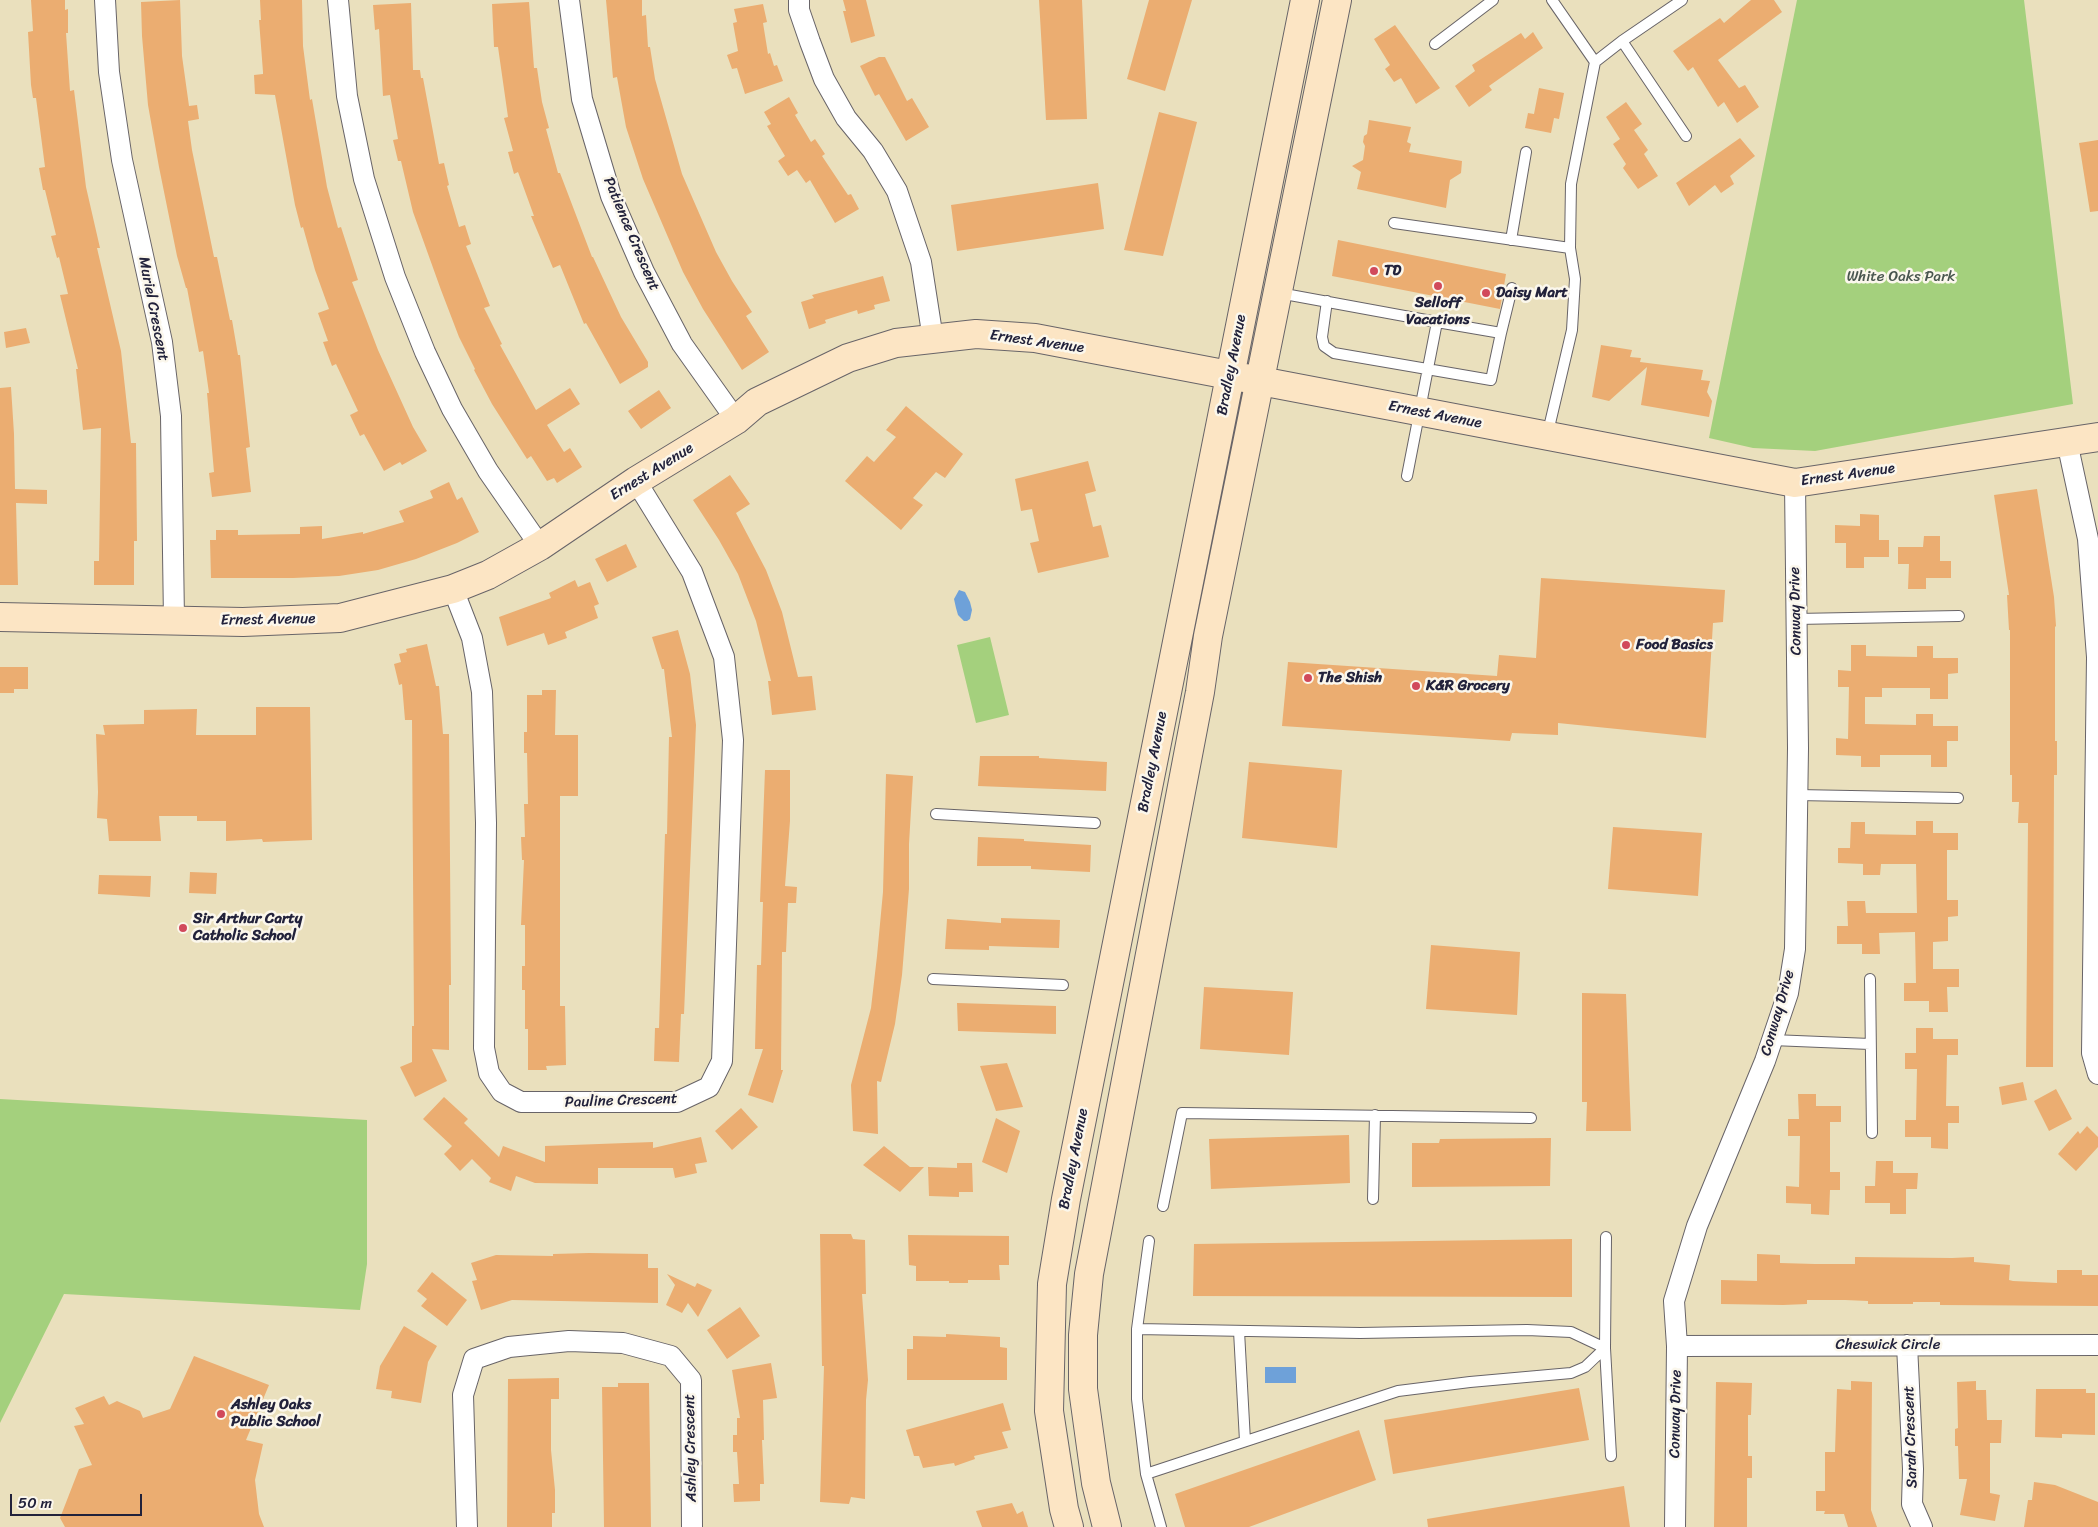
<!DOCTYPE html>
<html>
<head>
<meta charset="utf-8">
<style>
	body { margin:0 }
	#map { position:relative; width:2098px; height:1527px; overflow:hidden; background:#eae0bd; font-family:Sriracha,sans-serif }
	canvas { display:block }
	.scale { position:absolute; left:10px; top:1494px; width:132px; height:22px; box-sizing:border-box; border:2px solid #22223b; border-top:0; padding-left:6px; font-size:15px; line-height:18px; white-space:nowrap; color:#22223b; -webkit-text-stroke:4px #fbf7ec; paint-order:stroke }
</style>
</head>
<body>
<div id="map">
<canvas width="2098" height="1527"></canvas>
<div class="scale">50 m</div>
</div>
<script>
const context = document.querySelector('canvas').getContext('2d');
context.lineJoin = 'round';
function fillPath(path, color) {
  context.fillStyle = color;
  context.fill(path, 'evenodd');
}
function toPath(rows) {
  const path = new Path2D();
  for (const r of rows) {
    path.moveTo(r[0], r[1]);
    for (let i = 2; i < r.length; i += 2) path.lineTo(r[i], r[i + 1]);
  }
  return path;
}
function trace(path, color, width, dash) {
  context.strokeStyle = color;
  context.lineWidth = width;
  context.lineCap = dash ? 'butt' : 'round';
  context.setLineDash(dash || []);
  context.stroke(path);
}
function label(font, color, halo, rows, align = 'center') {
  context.font = font + ' Sriracha,sans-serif';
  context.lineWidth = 5;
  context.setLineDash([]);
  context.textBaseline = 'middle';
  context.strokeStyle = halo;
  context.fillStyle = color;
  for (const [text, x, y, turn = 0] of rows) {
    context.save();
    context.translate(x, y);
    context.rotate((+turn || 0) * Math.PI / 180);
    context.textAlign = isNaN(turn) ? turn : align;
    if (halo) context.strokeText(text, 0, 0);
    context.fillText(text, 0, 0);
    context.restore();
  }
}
const green = toPath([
	[1797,0,2024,0,2073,404,1815,451,1753,448,1709,438],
	[990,637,1009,715,976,723,957,645],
	[0,1099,367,1120,367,1264,360,1310,64,1294,0,1423]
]);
const water = toPath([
	[959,590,965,592,970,602,972,610,970,619,967,621,964,621,958,615,956,608,954,599],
	[1265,1367,1296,1367,1296,1383,1265,1383]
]);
const building = toPath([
	[31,0,65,0,65,10,68,9,68,33,66,33,70,91,74,90,86,187,100,248,97,248,121,351,131,443,136,443,137,541,134,541,134,585,94,585,94,561,99,561,101,428,83,430,76,369,78,369,60,295,68,294,59,257,57,258,51,236,56,235,45,190,43,190,39,168,45,167,36,98,33,98,31,85,28,32,33,31],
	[180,0,182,56,189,106,197,105,199,119,188,121,192,150,214,257,217,257,230,320,232,320,238,355,240,355,250,447,246,448,251,492,212,497,209,473,214,472,207,393,209,393,203,351,199,352,187,288,186,288,177,256,159,167,148,105,142,36,141,2],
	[260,0,302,0,303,46,310,100,312,99,327,187,338,228,341,227,358,280,352,282,378,350,413,427,427,451,402,465,400,462,384,471,364,434,360,436,350,415,358,411,336,364,332,366,323,342,328,341,318,313,329,309,315,270,303,227,301,228,295,205,275,95,255,94,254,75,263,74,263,72,259,20,261,20],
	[606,0,642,0,642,16,646,15,648,47,650,47,655,79,682,174,716,252,732,281,752,312,746,316,769,352,742,370,703,309,683,272,643,179,626,127,617,77,613,78],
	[843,0,866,0,875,36,851,43,843,11,846,11],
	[1039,0,1082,0,1087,119,1046,120],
	[1149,0,1192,0,1165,91,1127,79],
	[1751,0,1774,0,1782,12,1718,60,1739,88,1745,85,1759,107,1737,123,1724,102,1718,107,1693,67,1688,71,1673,51,1720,18,1724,23],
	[529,2,534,68,537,68,542,102,549,128,546,129,558,173,560,173,592,257,593,257,621,317,648,362,648,367,620,384,586,323,584,324,560,265,553,268,531,216,534,216,518,172,514,174,508,152,513,151,504,118,508,117,498,47,494,47,492,4],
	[411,3,413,70,420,70,421,78,423,78,439,164,444,163,449,185,447,186,459,227,465,225,471,244,466,246,490,306,484,308,502,344,500,345,536,410,570,388,580,404,547,425,564,452,570,448,582,467,557,483,554,478,547,481,531,456,527,459,492,404,474,370,475,369,459,337,441,290,413,212,401,161,398,161,393,140,398,139,390,95,383,96,379,29,375,30,373,5],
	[763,4,767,22,763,23,768,54,770,53,774,66,777,65,783,81,745,94,737,68,732,69,727,55,738,51,733,23,737,22,734,9],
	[1395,25,1440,88,1416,104,1401,78,1394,82,1385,69,1390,65,1374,39],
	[1533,32,1543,48,1489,86,1492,90,1469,107,1455,86,1475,71,1472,65,1521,33,1525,39],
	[879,57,885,57,907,101,912,98,929,127,906,141,879,94,875,96,860,66],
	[1539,88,1564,93,1559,119,1554,118,1551,133,1525,128,1528,113,1534,114],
	[789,97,798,113,795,115,811,142,815,139,825,154,822,156,848,195,851,194,859,209,835,223,810,180,806,183,797,170,788,176,778,161,785,156,767,126,771,124,764,112],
	[1626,102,1642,124,1634,130,1648,150,1644,154,1658,176,1638,189,1623,168,1626,164,1613,144,1620,139,1606,117],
	[1159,112,1197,122,1163,256,1124,250],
	[1369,120,1411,127,1407,142,1411,144,1409,152,1462,161,1461,173,1450,180,1446,208,1357,189,1361,172,1352,166,1363,160,1365,146,1363,142,1364,136,1367,134],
	[1740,138,1755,156,1730,176,1734,184,1721,193,1715,185,1689,206,1676,183],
	[2098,140,2098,211,2090,212,2079,143],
	[1098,183,1104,229,957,251,951,205],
	[1338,240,1506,274,1500,309,1332,276],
	[883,276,890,301,874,305,875,309,858,314,857,310,825,320,826,323,809,329,801,302,814,298,812,295],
	[26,328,30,343,6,348,4,332],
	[1601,345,1632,350,1630,357,1641,358,1640,362,1703,370,1701,380,1710,381,1707,392,1712,401,1709,417,1641,405,1647,367,1609,401,1592,397],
	[11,387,14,434,15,489,47,490,47,504,16,503,18,585,0,585,0,388],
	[659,390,671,408,641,429,628,411],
	[906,406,963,454,945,478,936,472,913,498,923,505,901,530,845,481,867,456,874,462,896,437,886,430],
	[1088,461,1096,491,1085,494,1093,527,1101,525,1109,557,1038,573,1030,543,1039,541,1032,509,1021,511,1015,479],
	[730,475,750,504,736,513,766,570,782,612,798,677,812,676,816,710,772,715,768,681,771,681,756,621,738,574,719,540,693,500],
	[449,482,457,500,462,497,479,532,457,543,416,559,378,570,339,576,293,578,211,578,210,540,216,540,216,530,238,530,238,535,300,534,300,527,322,526,322,539,363,532,363,534,404,522,399,511,433,498,430,491],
	[2037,489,2054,597,2056,626,2055,627,2055,741,2057,741,2057,775,2054,775,2053,1067,2026,1067,2028,823,2018,823,2019,802,2012,802,2012,775,2010,775,2010,630,2009,630,2007,595,2009,595,1994,495],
	[1860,514,1879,515,1879,540,1889,540,1889,557,1864,557,1864,568,1846,568,1846,543,1835,543,1835,525,1860,526],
	[1924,536,1940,536,1940,561,1951,561,1951,578,1926,578,1926,589,1908,589,1909,564,1898,564,1898,547,1923,547],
	[626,544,637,567,607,582,595,559],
	[1541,578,1725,590,1723,622,1713,623,1706,738,1558,723,1558,735,1512,733,1510,741,1282,726,1288,662,1497,676,1499,655,1536,658],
	[575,580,578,587,590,582,599,604,594,606,598,618,565,632,567,638,548,645,544,633,507,646,499,617,551,598,549,593],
	[678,630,690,674,696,725,686,966,684,1014,681,1014,679,1062,654,1061,655,1028,659,1028,665,834,667,834,669,737,672,737,664,669,662,669,652,637],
	[427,644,436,686,439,686,443,734,449,734,451,985,449,985,449,1050,432,1049,447,1081,415,1097,400,1067,412,1062,412,1026,414,1026,412,720,405,720,402,684,399,685,394,664,401,662,399,654,407,652,406,649],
	[1851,645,1866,645,1866,656,1917,657,1917,646,1933,646,1933,658,1958,658,1958,673,1948,674,1948,699,1930,699,1930,688,1882,688,1882,697,1865,697,1865,724,1916,725,1916,714,1933,714,1933,726,1958,726,1958,741,1947,741,1947,767,1931,767,1931,755,1880,755,1880,767,1861,767,1861,756,1836,755,1836,738,1848,739,1849,687,1838,687,1838,670,1851,671],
	[0,667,28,667,28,689,14,689,14,693,0,693],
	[542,690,556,690,555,735,578,735,578,796,560,796,560,1006,565,1006,566,1065,546,1066,547,1070,528,1070,528,1029,525,1029,525,990,522,990,522,966,525,966,525,925,521,925,524,860,522,860,521,837,525,837,524,804,528,804,527,753,524,753,524,732,527,732,527,695,542,695],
	[256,707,310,707,312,840,263,842,262,839,226,841,226,821,197,821,197,816,159,816,161,841,109,841,107,819,97,818,98,792,96,734,105,735,103,725,144,724,144,710,197,709,196,735,256,735],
	[980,756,1039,756,1039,758,1107,762,1106,791,978,786],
	[1249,762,1342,770,1337,848,1242,838],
	[765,770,790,770,790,821,785,886,797,887,796,903,788,903,786,952,782,952,781,1070,783,1070,773,1103,748,1095,763,1049,755,1049,757,965,761,965,763,902,760,902],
	[886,774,913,776,909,844,909,889,902,975,895,1024,881,1082,877,1081,878,1134,853,1131,851,1085,871,1008,877,956,883,892],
	[1916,821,1933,821,1933,833,1958,833,1958,850,1947,850,1947,900,1958,900,1958,916,1948,917,1948,941,1933,942,1933,969,1959,969,1959,987,1947,987,1948,1012,1929,1012,1929,1001,1904,1001,1904,983,1916,983,1915,932,1879,933,1880,954,1862,954,1862,944,1837,944,1837,926,1848,926,1847,901,1865,901,1866,913,1917,913,1916,864,1881,864,1880,875,1863,875,1863,864,1838,863,1838,848,1850,848,1851,822,1865,822,1865,834,1916,835],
	[1613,827,1702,833,1698,896,1608,889],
	[978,837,1024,839,1024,841,1091,845,1090,872,1031,869,1031,866,977,866],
	[190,872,217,873,216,894,189,893],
	[99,875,151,876,150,897,98,894],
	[1001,918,1060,920,1059,948,989,946,989,950,945,949,947,919,1001,923],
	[1431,945,1520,952,1517,1015,1426,1009],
	[1204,987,1293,992,1289,1055,1200,1049],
	[1582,993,1626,994,1631,1131,1586,1131,1587,1102,1582,1102],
	[957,1003,1056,1006,1056,1034,958,1031],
	[1916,1028,1933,1028,1933,1039,1958,1039,1958,1055,1947,1055,1946,1106,1959,1106,1959,1123,1948,1123,1948,1149,1931,1148,1931,1137,1905,1137,1905,1120,1916,1120,1917,1069,1905,1069,1905,1053,1916,1053],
	[1007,1063,1023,1107,996,1111,980,1066],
	[2023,1082,2027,1100,2002,1105,1999,1087],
	[2056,1089,2072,1119,2049,1131,2034,1101],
	[1798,1094,1816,1094,1816,1106,1841,1106,1841,1122,1830,1122,1830,1172,1840,1172,1840,1190,1830,1190,1829,1215,1811,1214,1811,1204,1786,1203,1786,1186,1799,1187,1800,1136,1788,1136,1788,1119,1799,1119],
	[444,1097,468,1119,464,1123,499,1157,503,1146,545,1162,545,1146,653,1142,653,1148,701,1137,707,1162,695,1164,697,1173,675,1178,673,1168,598,1168,598,1184,535,1183,516,1176,511,1191,489,1182,491,1178,472,1159,460,1171,444,1154,452,1146,423,1119],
	[741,1108,758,1127,732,1150,715,1131],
	[996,1118,1020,1131,1007,1173,982,1162],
	[2087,1126,2098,1137,2098,1147,2076,1171,2058,1154,2078,1131,2080,1134],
	[1349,1135,1350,1183,1211,1189,1209,1139],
	[1551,1138,1550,1186,1412,1187,1412,1143,1439,1143,1440,1139],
	[884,1146,910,1167,924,1167,900,1192,863,1165],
	[1876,1161,1893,1161,1893,1173,1918,1173,1917,1189,1906,1189,1906,1214,1890,1214,1890,1203,1865,1203,1865,1186,1875,1186],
	[957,1163,972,1163,973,1192,959,1192,959,1197,929,1196,928,1167,957,1168],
	[820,1234,851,1234,853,1239,865,1240,866,1294,862,1294,868,1380,866,1400,865,1499,851,1497,849,1504,820,1502,824,1366,822,1366],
	[908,1235,1009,1236,1009,1265,999,1265,1000,1280,968,1280,968,1283,949,1283,949,1281,916,1281,916,1266,909,1265],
	[1572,1239,1572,1297,1193,1296,1194,1244],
	[589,1253,648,1254,648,1268,658,1268,658,1303,512,1300,481,1310,472,1281,477,1280,471,1263,496,1255,553,1256,553,1254],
	[1757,1254,1780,1255,1780,1263,1815,1264,1855,1264,1855,1257,1952,1258,1974,1257,1974,1262,2010,1265,2009,1280,2013,1281,2057,1283,2057,1270,2082,1270,2082,1275,2098,1275,2098,1306,1940,1305,1940,1302,1913,1302,1913,1304,1868,1304,1868,1301,1845,1300,1807,1300,1807,1304,1783,1305,1721,1304,1721,1280,1757,1281],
	[432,1272,467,1300,447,1326,421,1306,427,1299,417,1291],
	[667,1274,695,1287,697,1283,712,1290,698,1317,688,1303,682,1313,666,1305,675,1285],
	[740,1307,760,1336,727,1359,707,1330],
	[404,1326,437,1346,428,1362,421,1403,391,1398,392,1391,376,1389,380,1366],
	[946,1334,1000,1337,1000,1347,1007,1348,1007,1380,907,1380,907,1349,913,1349,913,1336,946,1337],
	[194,1356,269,1385,246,1440,263,1444,255,1480,259,1514,264,1527,65,1527,60,1518,79,1469,92,1465,74,1426,84,1424,75,1408,104,1396,109,1405,117,1401,140,1411,143,1418,170,1409],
	[771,1363,777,1398,763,1400,764,1440,762,1440,764,1484,760,1484,760,1501,734,1502,733,1484,739,1484,737,1452,733,1452,733,1435,737,1435,737,1418,740,1418,732,1370],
	[559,1378,559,1399,551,1399,551,1450,555,1490,555,1513,552,1513,552,1527,507,1527,508,1379],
	[1851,1381,1872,1382,1871,1510,1877,1527,1848,1527,1844,1514,1824,1514,1825,1511,1816,1511,1816,1491,1825,1491,1825,1452,1835,1452,1837,1389,1851,1390],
	[1976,1381,1976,1390,1986,1390,1987,1420,2002,1420,2001,1443,1990,1443,1990,1493,2000,1495,1995,1521,1960,1515,1967,1479,1959,1479,1958,1446,1955,1446,1955,1429,1958,1428,1957,1382],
	[1716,1382,1752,1383,1751,1415,1748,1415,1748,1456,1752,1456,1752,1478,1747,1478,1747,1527,1714,1527],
	[618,1383,649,1383,651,1527,604,1527,602,1387,618,1387],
	[1579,1388,1589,1440,1393,1474,1384,1420],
	[2036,1389,2086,1389,2086,1393,2095,1393,2095,1435,2062,1434,2062,1438,2035,1437],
	[1003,1403,1011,1430,1002,1432,1008,1448,974,1456,975,1459,955,1466,954,1463,923,1468,919,1456,914,1456,906,1430],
	[1359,1430,1376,1480,1249,1527,1185,1527,1175,1494],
	[2034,1482,2055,1485,2098,1502,2098,1527,2024,1527,2028,1500,2032,1500],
	[1624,1486,1630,1527,1428,1527,1427,1519],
	[1012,1503,1017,1514,1023,1511,1028,1527,982,1527,976,1511]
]);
const lane = toPath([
	[1552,0,1595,62],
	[1622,41,1686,136],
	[1435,44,1493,0],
	[1394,223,1570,248],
	[1511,240,1526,152],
	[1290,295,1437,322,1407,476],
	[1327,301,1322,337,1324,346,1334,353,1491,380,1501,333],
	[1437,322,1501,333,1512,288],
	[1547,436,1572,330,1575,279,1570,248,1571,184,1595,62,1622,41,1682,0],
	[1796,619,1959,616],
	[1797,795,1958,798],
	[936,814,1095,823],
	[933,979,1063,985],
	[1870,979,1872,1133],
	[1772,1040,1870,1044],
	[1373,1199,1375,1115],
	[1163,1206,1182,1113,1531,1118],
	[1606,1237,1605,1348,1611,1456],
	[1137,1329,1360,1333,1527,1330,1571,1332,1605,1348,1585,1367,1571,1373,1470,1382,1398,1391,1146,1474,1137,1399,1137,1329],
	[1137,1329,1149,1241],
	[1239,1331,1245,1441],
	[1146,1474,1161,1527]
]);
const street = toPath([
	[105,0,109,72,122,160,162,342,171,416,174,620],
	[338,0,347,96,364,179,395,277,425,352,452,409,488,471,540,546],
	[569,0,582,99,611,196,644,272,682,344,736,420],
	[799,0,799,10,810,42,824,79,846,118,873,151,897,191,921,262,933,339],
	[2067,442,2088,539,2097,657,2092,1053,2098,1074],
	[453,589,472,638,482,692,486,823,484,1048,489,1073,502,1092,521,1102,677,1102,709,1087,722,1061,733,740,724,657,692,572,636,481],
	[1907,1345,1913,1469,1912,1504,1922,1527],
	[1677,1346,2098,1345],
	[467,1527,463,1395,474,1359,509,1347,569,1341,623,1343,671,1356,691,1380,692,1527],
	[1675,1527,1677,1346,1674,1301,1697,1226,1765,1061,1788,993,1795,949,1798,748,1795,483]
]);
const secondary = toPath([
	[0,617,243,622,340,618,453,589,488,575,540,546,636,481,736,420,757,402,848,358,896,343,976,334,1035,338,1795,483,2098,437],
	[1069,1527,1064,1509,1049,1411,1052,1284,1066,1199,1305,0],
	[1107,1527,1096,1483,1083,1389,1083,1335,1089,1274,1200,692,1208,636,1337,0]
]);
const markers = [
	[1374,271,5,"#d1495b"],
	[1438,286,5,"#d1495b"],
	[1486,293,5,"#d1495b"],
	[1626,645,5,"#d1495b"],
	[1308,678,5,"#d1495b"],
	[1416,686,5,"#d1495b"],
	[183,928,5,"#d1495b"],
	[221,1414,5,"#d1495b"]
];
const streetNames = [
	["Patience Crescent",631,234,67],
	["Muriel Crescent",153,309,79],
	["Ernest Avenue",1037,342,8],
	["Bradley Avenue",1232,365,-79],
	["Ernest Avenue",1435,415,11],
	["Ernest Avenue",652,472,-32],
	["Ernest Avenue",1848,475,-8],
	["Conway Drive",1796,611,-91],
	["Ernest Avenue",268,620,-1],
	["Bradley Avenue",1153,762,-79],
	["Conway Drive",1778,1013,-74],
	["Pauline Crescent",621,1101,-2],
	["Bradley Avenue",1074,1159,-79],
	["Cheswick Circle",1888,1345],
	["Conway Drive",1676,1414,-89],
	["Sarah Crescent",1911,1437,-92],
	["Ashley Crescent",691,1448,-91]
];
const poiNames = [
	["TD",1384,271],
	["Daisy Mart",1496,293],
	["Selloff",1438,303,"center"],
	["Vacations",1438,320,"center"],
	["Food Basics",1636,645],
	["The Shish",1318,678],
	["K&R Grocery",1426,686],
	["Sir Arthur Carty",193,919],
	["Catholic School",193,936],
	["Ashley Oaks",231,1405],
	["Public School",231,1422]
];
const parkNames = [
	["White Oaks Park",1901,277]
];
fillPath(green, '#a4d07d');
fillPath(water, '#6ea1d9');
fillPath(building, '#ebad71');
trace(lane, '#686468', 12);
trace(street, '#686468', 22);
trace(secondary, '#686468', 30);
trace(lane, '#fff', 10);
trace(street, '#fff', 20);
trace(secondary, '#fce5c4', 28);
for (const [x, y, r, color] of markers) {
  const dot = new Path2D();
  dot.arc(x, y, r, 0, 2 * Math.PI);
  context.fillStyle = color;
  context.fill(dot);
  trace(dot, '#fbf7ec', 2);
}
label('15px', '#22223b', '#fbf7ec', streetNames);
label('bold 15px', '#22223b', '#fbf7ec', poiNames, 'left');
label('15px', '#49564f', '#fbf7ec', parkNames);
</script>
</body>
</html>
